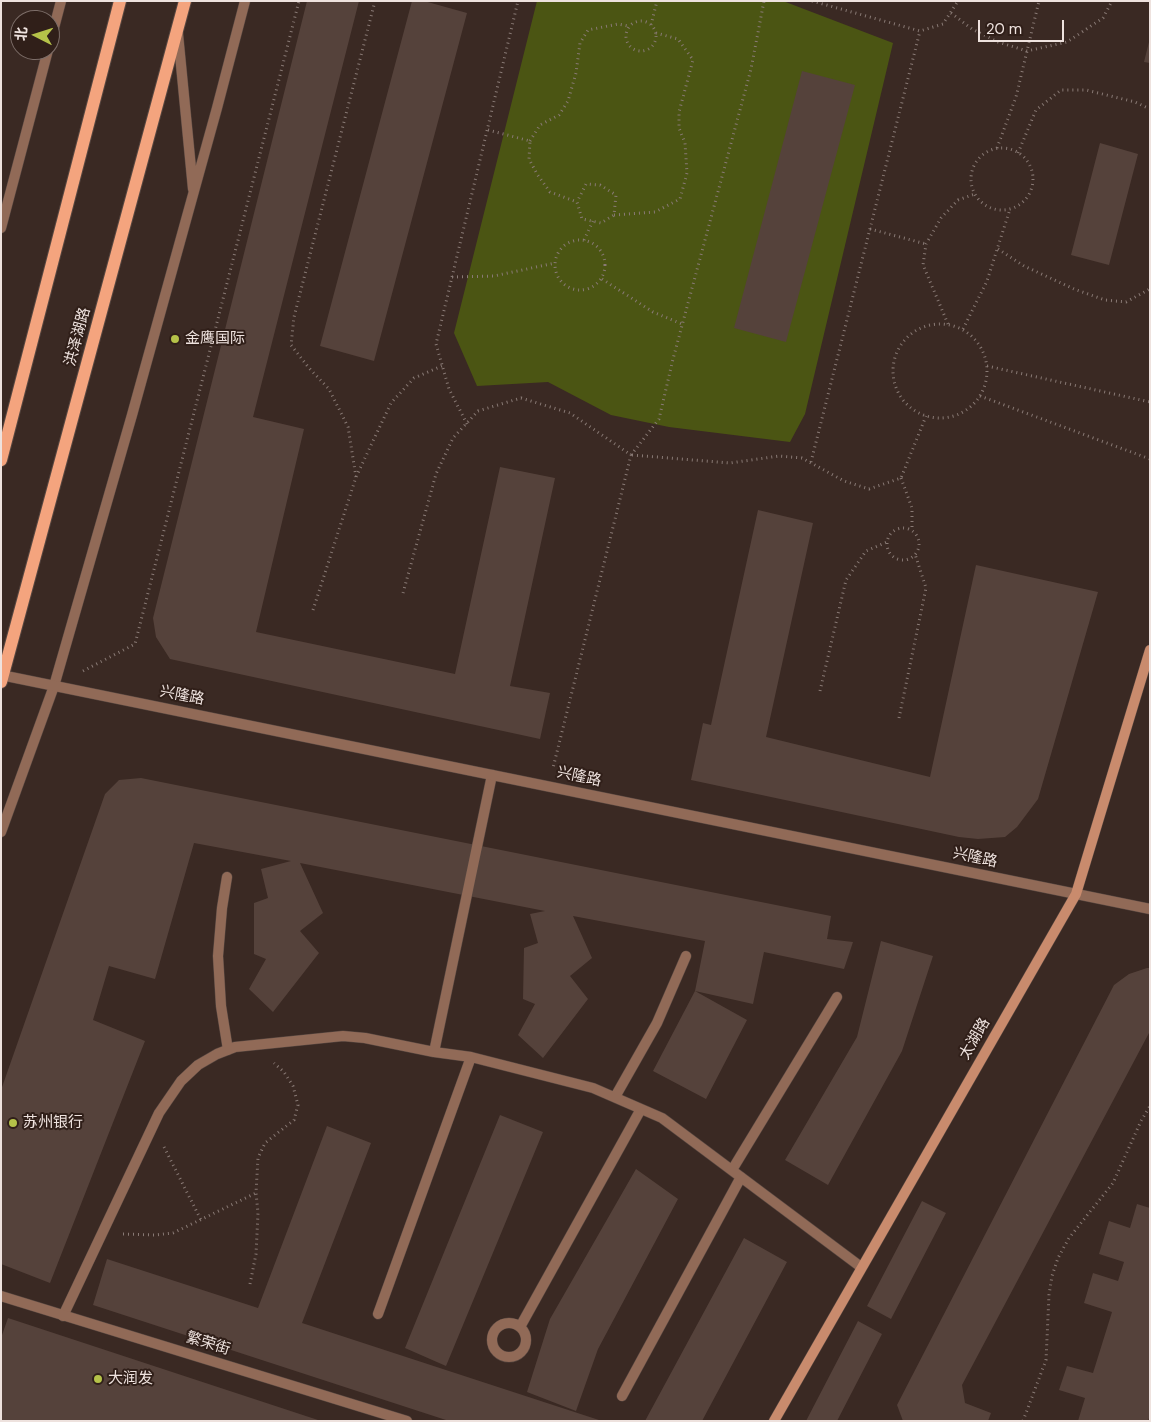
<!DOCTYPE html>
<html>
<head>
<meta charset="utf-8">
<style>
	body { margin:0 }
	#map { position:relative; width:1151px; height:1422px; overflow:hidden; background:#3a2923; font-family:"DM Sans","Noto Sans SC",sans-serif }
	canvas { display:block }
	.frame { position:absolute; inset:0; border:2px solid #eee2de; pointer-events:none }
	.north { position:absolute; left:10px; top:10px; width:50px; height:50px; box-sizing:border-box; background:#301f19; border:1px solid #7c6d68; border-radius:50%; rotate:275deg; font-size:14px; font-weight:700; line-height:20px; text-align:center; color:#eee2de }
	.north::after { content:''; display:block; margin:auto; width:18px; height:22px; background:#b5c249; clip-path:polygon(50% 0,100% 100%,50% 72%,0 100%) }
	.scale { position:absolute; left:978px; top:20px; width:86px; height:22px; box-sizing:border-box; border:2px solid #eee2de; border-top:0; padding-left:6px; font-size:15px; line-height:18px; white-space:nowrap; color:#eee2de; -webkit-text-stroke:4px #301f19; paint-order:stroke }
</style>
</head>
<body>
<div id="map">
<canvas width="1151" height="1422"></canvas>
<div class="frame"></div>
<div class="north">北</div>
<div class="scale">20 m</div>
</div>
<script>
const context = document.querySelector('canvas').getContext('2d');
context.lineJoin = 'round';
function fillPath(path, color) {
  context.fillStyle = color;
  context.fill(path, 'evenodd');
}
function toPath(rows) {
  const path = new Path2D();
  for (const r of rows) {
    if (r.length === 3) {
      path.moveTo(r[0] + r[2], r[1]);
      path.arc(r[0], r[1], r[2], 0, 2 * Math.PI);
      continue;
    }
    path.moveTo(r[0], r[1]);
    for (let i = 2; i < r.length; i += 2) path.lineTo(r[i], r[i + 1]);
  }
  return path;
}
function trace(path, color, width, dash) {
  context.strokeStyle = color;
  context.lineWidth = width;
  context.lineCap = dash ? 'butt' : 'round';
  context.setLineDash(dash || []);
  context.stroke(path);
}
function label(font, color, halo, rows, align = 'center') {
  context.font = font + ' "DM Sans","Noto Sans SC",sans-serif';
  context.lineWidth = 4;
  context.setLineDash([]);
  context.textBaseline = 'middle';
  context.strokeStyle = halo;
  context.fillStyle = color;
  for (const [text, x, y, turn = 0] of rows) {
    context.save();
    context.translate(x, y);
    context.rotate((+turn || 0) * Math.PI / 180);
    context.textAlign = isNaN(turn) ? turn : align;
    if (halo) context.strokeText(text, 0, 0);
    context.fillText(text, 0, 0);
    context.restore();
  }
}
const green = toPath([
	[537,1,783,1,893,43,805,414,790,442,669,427,611,415,548,382,477,386,454,333]
]);
const building = toPath([
	[307,1,359,1,253,417,304,429,256,632,455,674,500,467,555,478,510,686,550,693,540,739,170,659,156,637,153,618],
	[412,1,424,1,467,13,374,361,320,346],
	[1149,42,1150,42,1150,63,1144,62],
	[802,71,855,85,786,342,734,328],
	[1100,143,1138,154,1109,265,1071,255],
	[758,510,813,523,766,737,930,777,976,565,1098,592,1038,799,1017,827,1005,837,978,839,959,837,691,780,703,723,711,725],
	[141,778,831,916,827,939,853,942,844,969,764,952,753,1004,695,991,747,1020,706,1099,653,1071,695,991,705,941,573,916,592,958,570,976,588,999,543,1058,518,1035,535,1004,523,999,524,948,538,943,530,914,545,911,300,863,323,913,300,931,319,953,273,1012,249,989,266,959,254,954,254,903,268,898,261,869,291,861,194,843,155,979,109,966,93,1020,145,1041,50,1283,1,1264,1,1090,105,794,119,780],
	[881,941,933,956,902,1051,828,1185,785,1160,857,1037],
	[1147,968,1150,968,1150,1034,1149,1033,962,1385,965,1403,991,1413,988,1421,903,1421,897,1405,1114,985,1129,974],
	[500,1115,543,1132,446,1366,405,1348],
	[327,1126,371,1143,302,1323,602,1421,449,1421,93,1305,107,1259,258,1308],
	[636,1169,678,1199,598,1349,576,1411,527,1392,550,1319],
	[922,1201,946,1213,891,1319,867,1306],
	[1137,1204,1150,1208,1150,1415,1148,1421,1078,1421,1085,1398,1059,1390,1067,1366,1093,1373,1112,1312,1084,1303,1093,1273,1118,1281,1124,1262,1099,1254,1109,1221,1130,1228],
	[744,1238,787,1262,702,1421,645,1421],
	[8,1318,318,1420,318,1421,1,1421,1,1338],
	[858,1321,882,1334,837,1421,806,1421]
]);
const path = toPath([
	[812,1,920,31,943,24,958,1],
	[951,13,972,29,998,42,1027,51,1067,42,1103,18,1112,1],
	[641,36,15],
	[651,25,657,1],
	[488,130,530,141,529,159,537,174,550,192,577,202,582,219,601,223,614,215,616,195,600,185,586,184,577,202],
	[530,141,540,125,559,115,568,101,576,73,580,43,588,30,618,24,628,26],
	[997,148,1016,97,1039,1],
	[1002,179,31],
	[1018,153,1036,110,1061,90,1086,90,1135,102,1150,109],
	[614,215,655,212,680,199,687,173,685,143,679,128,679,112,693,60,678,39,656,33],
	[870,229,926,244],
	[580,265,25],
	[584,240,593,221],
	[998,249,1024,266,1074,289,1105,300,1126,302,1148,290,1150,288],
	[452,277,494,276,555,263],
	[602,279,653,312,682,324],
	[948,324,923,265,926,244,941,218,958,200,975,194],
	[940,371,47],
	[963,329,987,281,1010,209],
	[987,366,1150,402],
	[980,396,1150,459],
	[467,424,449,389,436,344,518,1],
	[631,455,659,419,673,359,751,69,764,1],
	[632,455,730,463,779,456,802,458,844,481,869,489,901,478,926,416],
	[811,462,920,31],
	[356,477,348,427,329,389,309,368,291,345,294,317,375,1],
	[901,478,912,508,912,531],
	[903,544,16],
	[403,593,436,474,453,438,478,411,521,398,570,413,631,455,553,768],
	[313,610,356,477,391,403,414,378,442,366],
	[83,671,135,644,299,1],
	[820,691,846,580,866,551,887,542],
	[899,718,926,588,915,554],
	[164,1147,201,1220],
	[123,1234,155,1235,173,1233,256,1193],
	[250,1284,256,1254,257,1234,258,1213,256,1193,258,1158,265,1143,294,1120,298,1105,293,1086,284,1072,274,1063],
	[1023,1421,1046,1360,1049,1295,1052,1276,1058,1258,1069,1238,1113,1183,1141,1121,1150,1106]
]);
const lane = toPath([
	[178,34,193,189],
	[50,43,61,1],
	[1,228,48,50],
	[1,832,54,686,132,415,217,108,245,1],
	[227,877,222,908,218,956,221,1006,228,1050],
	[434,1052,492,775],
	[615,1097,657,1023,686,956],
	[732,1170,837,997],
	[378,1314,471,1057],
	[63,1316,159,1113,181,1081,198,1065,217,1054,235,1047,343,1036,365,1038,434,1052,471,1057,593,1088,662,1118,861,1267],
	[509,1340,17],
	[520,1327,641,1109],
	[622,1396,741,1177]
]);
const street = toPath([
	[1,675,1150,909],
	[1,1296,407,1421]
]);
const secondary = toPath([
	[774,1421,1076,894,1150,650]
]);
const primary = toPath([
	[1,460,120,1],
	[1,682,185,1]
]);
const markers = [
	[175,339,5,"#b5c249"],
	[13,1123,5,"#b5c249"],
	[98,1379,5,"#b5c249"]
];
const streetNames = [
	["洪泽湖路",78,337,-75],
	["兴隆路",182,696,11],
	["兴隆路",579,777,12],
	["兴隆路",975,858,12],
	["太湖路",975,1039,-60],
	["繁荣街",208,1344,17]
];
const poiNames = [
	["金鹰国际",185,339],
	["苏州银行",23,1123],
	["大润发",108,1379]
];
fillPath(green, '#4b5513');
fillPath(building, '#55423b');
trace(lane, '#574741', 11);
trace(street, '#574741', 11);
trace(secondary, '#574741', 11);
trace(primary, '#574741', 14);
trace(path, '#897a75', 3, [1, 4]);
trace(lane, '#916a57', 10);
trace(street, '#916a57', 10);
trace(secondary, '#c98b6d', 10);
trace(primary, '#f4a47e', 12);
for (const [x, y, r, color] of markers) {
  const dot = new Path2D();
  dot.arc(x, y, r, 0, 2 * Math.PI);
  context.fillStyle = color;
  context.fill(dot);
  trace(dot, '#301f19', 2);
}
label('15px', '#eee2de', '#301f19', streetNames);
label('15px', '#eee2de', '#301f19', poiNames, 'left');
</script>
</body>
</html>
